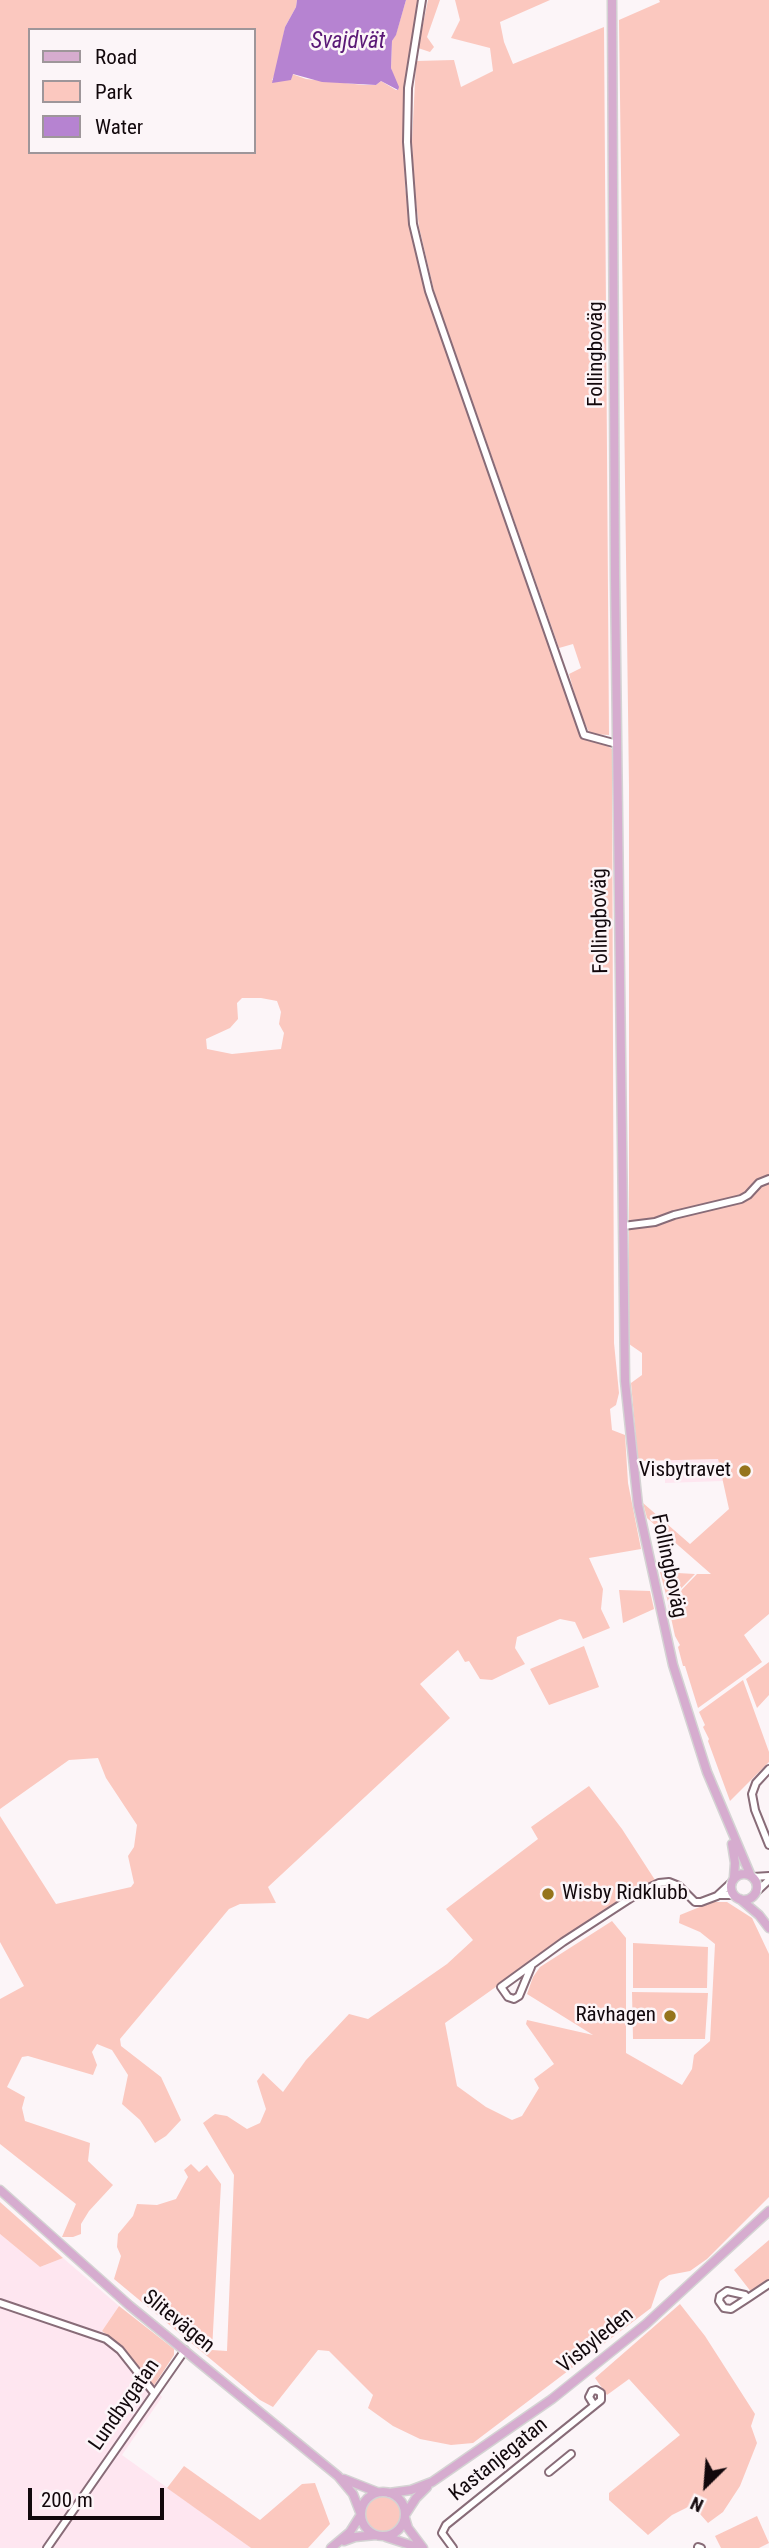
<!DOCTYPE html>
<html>
<head>
<meta charset="utf-8">
<style>
	body { margin:0 }
	#map { position:relative; width:769px; height:2548px; overflow:hidden; background:#fcf5f8; font-family:"Roboto Condensed",sans-serif }
	canvas { display:block }
	.legend { position:absolute; left:28px; top:28px; width:228px; height:126px; box-sizing:border-box; background:#fcf5f8; border:2px solid #9e969a; margin:0; padding:9px 12px; list-style:none; font-size:21px; color:#12080c }
	.legend li { display:flex; align-items:center; gap:14px; height:35px }
	.legend b { width:35px; border:2px solid #9e969a }
	.north { position:absolute; left:671px; top:2450px; width:70px; height:70px; -webkit-text-stroke:5px #fcf5f8; paint-order:stroke; rotate:205deg; font-size:19px; font-weight:700; line-height:28px; text-align:center; color:#12080c }
	.north::after { content:''; display:block; margin:auto; width:24px; height:32px; background:#12080c; clip-path:polygon(50% 0,100% 100%,50% 72%,0 100%) }
	.scale { position:absolute; left:28px; top:2488px; width:136px; height:32px; box-sizing:border-box; border:4px solid #12080c; border-top:0; padding-left:9px; font-size:21px; line-height:24px; white-space:nowrap; color:#12080c; -webkit-text-stroke:5px #fcf5f8; paint-order:stroke }
</style>
</head>
<body>
<div id="map">
<canvas width="769" height="2548"></canvas>
<ul class="legend">
<li><b style="height:9px;background:#d6accf"></b>Road</li>
<li><b style="height:19px;background:#fbc8bf"></b>Park</li>
<li><b style="height:19px;background:#b683d1"></b>Water</li>
</ul>
<div class="north">N</div>
<div class="scale">200 m</div>
</div>
<script>
const context = document.querySelector('canvas').getContext('2d');
context.lineJoin = 'round';
function fillPath(path, color) {
  context.fillStyle = color;
  context.fill(path, 'evenodd');
}
function toPath(rows) {
  const path = new Path2D();
  for (const r of rows) {
    if (r.length === 3) {
      path.moveTo(r[0] + r[2], r[1]);
      path.arc(r[0], r[1], r[2], 0, 2 * Math.PI);
      continue;
    }
    path.moveTo(r[0], r[1]);
    for (let i = 2; i < r.length; i += 2) path.lineTo(r[i], r[i + 1]);
  }
  return path;
}
function trace(path, color, width, dash) {
  context.strokeStyle = color;
  context.lineWidth = width;
  context.lineCap = dash ? 'butt' : 'round';
  context.setLineDash(dash || []);
  context.stroke(path);
}
function label(font, color, halo, rows, align = 'center') {
  context.font = font + ' "Roboto Condensed",sans-serif';
  context.lineWidth = 5;
  context.setLineDash([]);
  context.textBaseline = 'middle';
  context.strokeStyle = halo;
  context.fillStyle = color;
  for (const [text, x, y, turn = 0] of rows) {
    context.save();
    context.translate(x, y);
    context.rotate((+turn || 0) * Math.PI / 180);
    context.textAlign = isNaN(turn) ? turn : align;
    if (halo) context.strokeText(text, 0, 0);
    context.fillText(text, 0, 0);
    context.restore();
  }
}
const built = toPath([
	[718,1459,723,1481,665,1483,665,1460],
	[0,2234,40,2267,63,2258,119,2306,102,2331,122,2347,162,2397,122,2455,251,2548,0,2548]
]);
const green = toPath([
	[0,0,297,0,296,7,285,27,277,70,272,80,291,80,292,74,306,79,364,85,376,85,381,81,396,90,398,90,391,68,392,41,396,34,406,0,421,0,410,54,404,145,405,187,412,232,425,290,573,716,588,740,603,743,612,749,614,1343,619,1393,616,1405,610,1409,612,1430,625,1435,628,1483,641,1549,589,1558,603,1589,601,1609,610,1628,583,1639,575,1622,560,1619,517,1637,515,1648,525,1664,492,1680,480,1679,469,1661,465,1662,458,1650,420,1684,450,1718,268,1887,276,1903,240,1904,229,1909,120,2039,121,2046,161,2077,181,2120,166,2136,155,2143,140,2120,122,2104,128,2075,112,2050,97,2044,92,2052,97,2065,93,2075,28,2056,22,2057,7,2087,25,2097,22,2108,25,2121,90,2143,88,2161,113,2185,89,2211,81,2224,81,2234,73,2237,62,2237,76,2204,0,2144,0,1999,24,1986,0,1942,0,1816,56,1904,131,1887,134,1883,128,1856,134,1847,137,1825,106,1778,98,1758,69,1760,0,1809],
	[30,30,254,30,254,152,30,152],
	[242,998,261,998,277,1001,281,1012,279,1024,284,1033,281,1049,232,1054,207,1049,206,1039,230,1028,238,1019,237,1003],
	[428,0,440,0,427,37,434,47,430,52,418,48],
	[455,0,550,0,500,22,504,42,513,64,604,27,609,735,590,734,580,713,569,674,581,668,573,644,559,648,435,295,419,227,414,186,412,142,416,61,454,60,461,87,493,71,490,48,451,38,460,20],
	[659,0,769,0,769,1614,744,1635,762,1662,698,1708,685,1666,683,1666,678,1647,680,1645,675,1636,668,1604,697,1574,711,1574,647,1518,643,1503,690,1544,729,1509,718,1459,638,1461,631,1383,642,1375,642,1353,629,1344,629,786,619,20,660,2],
	[660,1572,695,1574,668,1602],
	[619,1590,650,1591,654,1609,623,1623],
	[584,1646,599,1687,549,1705,530,1669],
	[769,1662,769,1695,757,1708,746,1679],
	[743,1680,769,1752,769,1762,730,1801,708,1741,709,1739,703,1727,705,1725,699,1712],
	[589,1786,622,1829,655,1880,586,1923,445,2023,457,2086,486,2107,512,2120,522,2116,539,2088,534,2079,554,2064,526,2024,527,2020,593,2035,527,1994,533,1977,540,1967,612,1921,626,1938,626,2053,682,2085,692,2069,694,2055,710,2041,715,1944,700,1932,679,1923,680,1915,712,1902,727,1902,752,1918,769,1954,769,2197,707,2259,690,2271,669,2275,660,2281,651,2308,473,2443,451,2445,420,2439,393,2426,368,2408,373,2395,329,2351,318,2350,273,2407,260,2400,114,2279,121,2256,117,2247,118,2234,133,2216,137,2204,157,2205,176,2199,188,2177,184,2170,191,2164,199,2172,207,2165,221,2184,212,2350,227,2351,234,2175,203,2123,215,2114,227,2116,247,2129,260,2123,266,2109,257,2081,263,2073,283,2092,306,2060,349,2014,368,2019,447,1964,473,1940,446,1909,538,1839,531,1827],
	[633,1943,708,1947,707,1988,633,1988],
	[632,1992,708,1993,705,2039,633,2039],
	[0,2202,63,2258,40,2267,0,2234],
	[769,2240,769,2282,752,2293,734,2270],
	[680,2304,705,2336,755,2414,751,2426,757,2443,740,2486,723,2512,708,2523,692,2505,672,2515,648,2535,609,2500,609,2493,680,2435,629,2379,607,2395,595,2378],
	[119,2306,174,2349,174,2355,153,2387,122,2347,102,2331],
	[184,2466,260,2520,302,2484,315,2483,330,2524,308,2548,251,2548,167,2488],
	[383,2514,20],
	[757,2516,769,2543,759,2548,721,2548,715,2536]
]);
const water = toPath([
	[297,0,406,0,396,35,392,41,391,68,399,87,398,90,381,81,376,85,322,82,293,74,291,80,272,83,285,27,296,7]
]);
const minor = toPath([
	[422,0,408,88,407,142,413,224,429,291,584,735,617,744],
	[623,1226,655,1222,674,1215,741,1199,748,1195,759,1183,769,1179],
	[769,1769,756,1783,752,1794,755,1810,769,1845],
	[753,1877,769,1876],
	[756,1892,769,1880],
	[719,1895,733,1895],
	[531,1967,519,1996,514,1999,508,1997,501,1987,563,1942,640,1892,659,1883,669,1882,679,1886,695,1902,701,1902,717,1896,731,1883],
	[748,2298,745,2295,727,2291,720,2296,719,2301,724,2308,731,2309,748,2298,769,2284],
	[0,2303,106,2339,120,2350,154,2393],
	[549,2472,571,2454],
	[698,2547,701,2548],
	[47,2548,185,2350],
	[453,2548,442,2533,446,2525,601,2400,601,2393,596,2390,592,2391,589,2397,594,2405]
]);
const major = toPath([
	[612,0,615,576,625,1381,638,1505,673,1665,707,1772,750,1874],
	[732,1844,735,1863,734,1877],
	[744,1887,13],
	[740,1899,759,1915,769,1928],
	[0,2190,130,2306,338,2476,353,2494,360,2512],
	[344,2479,377,2492],
	[383,2514,22],
	[389,2493,411,2490,432,2482,552,2399,646,2324,769,2211],
	[405,2515,416,2498,427,2487],
	[405,2518,408,2528,423,2548],
	[386,2537,420,2548],
	[344,2541,355,2537,376,2535],
	[331,2548,350,2532,360,2516]
]);
const markers = [
	[745,1471,7,"#95741c"],
	[548,1894,7,"#95741c"],
	[670,2016,7,"#95741c"]
];
const streetNames = [
	["Follingboväg",597,354,-90],
	["Follingboväg",601,921,-91],
	["Follingboväg",668,1566,78],
	["Slitevägen",178,2322,39],
	["Visbyleden",596,2341,-39],
	["Lundbygatan",125,2405,-55],
	["Kastanjegatan",499,2460,-39]
];
const poiNames = [
	["Visbytravet",731,1471],
	["Wisby Ridklubb",562,1894,"left"],
	["Rävhagen",656,2016]
];
const waterNames = [
	["Svajdvät",348,42]
];
fillPath(built, '#fee6f0');
fillPath(green, '#fbc8bf');
fillPath(water, '#b683d1');
trace(minor, '#886c78', 10);
trace(major, '#d4d3d3', 11);
trace(minor, '#fff', 6);
trace(major, '#d6accf', 8);
for (const [x, y, r, color] of markers) {
  const dot = new Path2D();
  dot.arc(x, y, r, 0, 2 * Math.PI);
  context.fillStyle = color;
  context.fill(dot);
  trace(dot, '#fcf5f8', 2.5);
}
label('21px', '#12080c', '#fcf5f8', streetNames);
label('21px', '#12080c', '#fcf5f8', poiNames, 'right');
label('italic 23px', '#5a1876', '#fcf5f8', waterNames);
</script>
</body>
</html>
